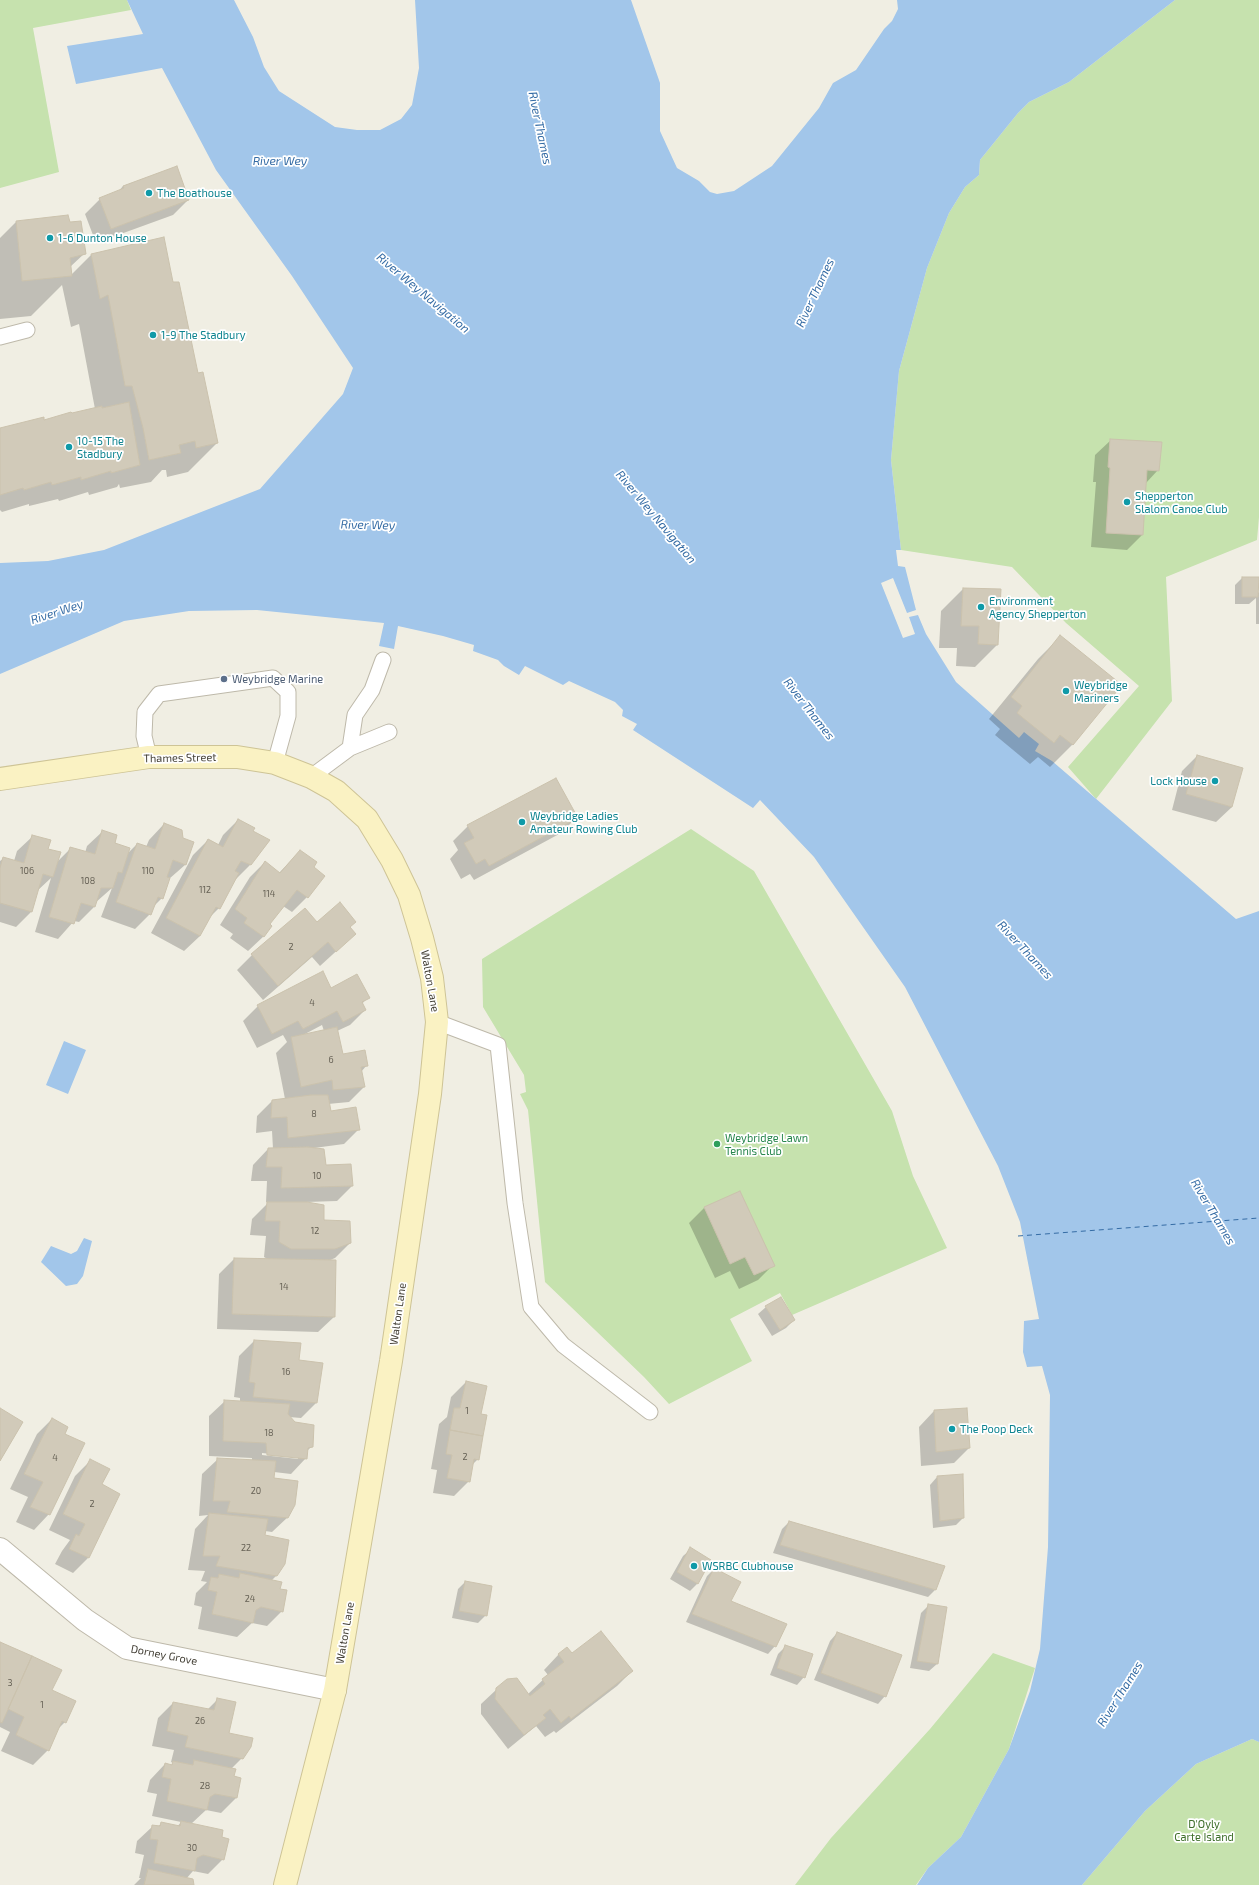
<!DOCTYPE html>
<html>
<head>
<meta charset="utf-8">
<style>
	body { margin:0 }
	canvas { display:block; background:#f0eee3 }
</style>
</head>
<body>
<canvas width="1259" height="1885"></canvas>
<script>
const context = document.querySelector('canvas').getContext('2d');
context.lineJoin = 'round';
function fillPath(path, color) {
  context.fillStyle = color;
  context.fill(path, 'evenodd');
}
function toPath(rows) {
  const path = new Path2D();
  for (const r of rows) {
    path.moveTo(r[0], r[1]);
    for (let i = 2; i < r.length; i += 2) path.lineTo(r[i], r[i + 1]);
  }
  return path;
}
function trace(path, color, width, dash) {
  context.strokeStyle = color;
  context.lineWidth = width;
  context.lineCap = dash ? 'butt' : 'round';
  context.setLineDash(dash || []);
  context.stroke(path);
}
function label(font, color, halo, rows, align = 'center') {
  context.font = font + ' "Exo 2",sans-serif';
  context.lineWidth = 3.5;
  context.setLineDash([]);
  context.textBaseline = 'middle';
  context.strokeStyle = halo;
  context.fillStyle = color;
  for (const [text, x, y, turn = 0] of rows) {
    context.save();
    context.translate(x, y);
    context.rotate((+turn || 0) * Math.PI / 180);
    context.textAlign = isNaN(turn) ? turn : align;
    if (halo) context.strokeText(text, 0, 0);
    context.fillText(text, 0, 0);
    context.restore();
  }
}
const green = toPath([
	[0,0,127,0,131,10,33,28,59,172,0,188],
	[1175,0,1259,0,1259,517,1257,540,1166,577,1172,701,1096,799,1068,767,1139,686,1066,623,1012,567,901,550,891,460,899,371,927,268,949,213,965,187,979,175,980,160,1018,113,1029,102,1069,82],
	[691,829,754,871,892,1111,913,1176,947,1248,792,1315,780,1293,730,1319,752,1361,669,1404,644,1377,545,1282,528,1110,520,1094,526,1092,524,1075,483,1007,482,959],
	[993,1653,1035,1668,1009,1749,961,1837,928,1868,916,1885,795,1885,831,1838,930,1729],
	[1252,1739,1259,1742,1259,1885,1082,1885,1145,1811,1196,1764]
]);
const water = toPath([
	[127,0,234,0,253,37,264,67,279,91,335,127,357,130,380,130,401,119,412,105,419,68,415,0,631,0,660,83,660,131,677,168,699,181,710,192,717,194,734,191,772,166,819,108,833,83,856,70,884,29,892,21,898,9,897,0,1175,0,1069,82,1029,102,1018,113,980,160,979,175,965,187,949,213,927,268,899,371,891,460,901,550,896,550,898,566,905,567,916,610,907,613,893,578,881,583,903,638,915,634,909,617,918,615,926,634,956,682,1019,738,1024,732,1039,744,1035,751,1052,761,1236,919,1259,911,1259,1742,1252,1739,1196,1764,1145,1811,1082,1885,917,1885,928,1868,961,1837,1009,1749,1030,1691,1040,1649,1048,1547,1050,1395,1042,1366,1027,1367,1023,1352,1024,1321,1039,1319,1020,1222,998,1166,905,987,814,857,760,800,753,808,633,730,637,724,622,716,623,710,615,702,569,681,563,685,525,666,519,675,504,666,498,660,473,651,474,645,443,636,398,626,394,649,379,646,384,623,257,610,189,611,124,621,0,674,0,563,48,561,104,550,260,489,343,394,353,368,292,276,216,170,162,68,76,84,67,46,143,34],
	[64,1041,86,1050,68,1094,46,1085],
	[84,1238,92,1241,83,1276,77,1284,66,1286,41,1262,51,1246,71,1254,77,1251]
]);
const shadow = toPath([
	[176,167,188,200,173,215,96,243,85,214,100,199,118,192,123,186],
	[68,216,69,223,85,253,70,267,71,275,91,255,163,238,172,284,217,443,188,472,167,477,166,470,162,470,151,482,120,488,119,484,117,487,89,495,88,492,59,501,58,499,29,506,29,504,2,512,0,510,0,430,95,409,79,324,71,327,62,285,31,316,0,319,0,238,16,222],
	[1111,440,1158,470,1146,483,1142,535,1127,550,1091,547,1096,482,1093,482,1095,455],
	[1242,578,1257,594,1259,592,1259,624,1256,624,1256,598,1249,604,1235,604,1235,585],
	[963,589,997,645,975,667,956,666,957,648,939,648,941,611],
	[1060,637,1120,685,1072,745,1050,767,1038,757,1030,764,995,735,1000,729,989,719,1038,659],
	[1197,756,1232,807,1216,822,1172,810,1182,771],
	[576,818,561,833,474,880,470,874,461,879,450,859,458,850,453,841,468,826],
	[238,820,251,832,269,841,250,865,235,880,219,908,208,919,200,936,184,951,151,933,193,855,208,840,218,845,223,835],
	[164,824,182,839,193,843,185,865,169,879,162,898,153,907,150,914,135,929,101,917,112,888,95,903,94,907,79,922,74,921,58,939,35,932,51,878,36,892,31,912,16,927,0,922,0,861,4,858,14,861,17,851,33,836,47,849,56,863,71,848,85,853,87,846,103,831,127,854,137,844,146,847,149,840],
	[300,851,313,867,307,897,292,912,283,906,269,924,264,936,248,951,230,938,233,934,220,925,250,877,265,862,279,873],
	[317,923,349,928,355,934,320,966,312,957,263,1000,237,970,252,955],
	[331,989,368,997,362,1004,365,1010,350,1025,337,1031,342,1056,367,1065,361,1072,364,1087,349,1102,328,1104,330,1112,359,1129,344,1144,314,1148,325,1166,352,1186,337,1201,306,1202,324,1221,350,1243,335,1258,328,1261,334,1317,318,1332,217,1329,219,1274,234,1259,269,1260,264,1257,266,1236,250,1235,252,1219,269,1202,266,1202,267,1181,251,1181,253,1165,268,1149,273,1149,272,1131,256,1133,257,1116,272,1101,285,1099,276,1053,287,1042,283,1035,257,1048,243,1021,258,1006],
	[322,1025,324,1031,305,1034],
	[740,1192,773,1265,758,1280,739,1289,730,1271,715,1278,689,1223,704,1208],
	[766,1307,794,1320,786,1328,772,1336,758,1314],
	[254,1341,298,1361,316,1403,301,1418,289,1417,312,1446,307,1451,306,1458,291,1474,274,1472,273,1479,288,1517,272,1532,265,1531,264,1536,277,1575,271,1581,279,1590,282,1611,267,1626,252,1623,237,1637,198,1629,202,1607,194,1605,196,1593,207,1582,201,1581,205,1571,188,1570,195,1529,208,1515,199,1516,202,1474,218,1459,252,1461,252,1458,209,1456,209,1416,225,1401,240,1402,240,1398,234,1397,239,1356],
	[262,1453,298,1457,298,1459,262,1455],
	[466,1382,480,1415,478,1459,472,1465,469,1481,454,1496,433,1493,437,1470,431,1469,439,1424,447,1417,451,1397],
	[966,1409,969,1448,954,1463,921,1466,919,1427,934,1411],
	[52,1419,63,1434,49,1514,34,1530,16,1522,28,1497,10,1489,37,1434],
	[90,1461,101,1485,119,1494,88,1558,73,1573,55,1564,62,1551,70,1540,49,1530,75,1476],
	[937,1477,963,1518,956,1525,933,1528,930,1485],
	[789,1522,935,1590,928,1597,773,1553,782,1529],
	[691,1549,698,1583,690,1591,670,1579,683,1556],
	[714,1569,730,1602,775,1646,768,1654,686,1622,707,1576],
	[465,1582,486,1615,478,1623,452,1618,458,1589],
	[929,1605,937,1664,929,1671,910,1668,921,1613],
	[837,1633,885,1696,878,1704,814,1680,830,1641],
	[0,1643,51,1691,65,1722,57,1730,48,1750,33,1765,1,1751,10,1732,0,1727],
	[786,1646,804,1677,797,1685,770,1675,778,1654],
	[559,1654,632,1671,617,1686,556,1733,554,1731,545,1737,536,1726,508,1749,481,1714,481,1704,497,1689,528,1694,548,1675,544,1670],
	[218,1699,228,1734,242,1758,231,1769,233,1777,240,1778,236,1798,221,1813,206,1810,191,1824,220,1838,223,1859,208,1874,193,1871,186,1879,193,1885,134,1885,141,1878,139,1878,144,1855,135,1853,137,1841,153,1826,157,1827,161,1824,177,1827,181,1822,152,1816,157,1794,147,1792,150,1780,165,1764,170,1766,173,1763,171,1762,174,1750,152,1746,158,1718,173,1703,207,1710]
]);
const ferry = toPath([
	[1018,1236,1259,1218]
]);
const building = toPath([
	[177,166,189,200,111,229,99,198,124,188,123,186,177,166],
	[68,215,70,222,81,221,86,254,70,258,72,276,22,281,16,221,68,215],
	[164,237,173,282,179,282,198,373,203,372,218,443,196,448,195,441,179,445,181,453,149,460,143,428,132,386,125,386,108,295,100,299,91,254,164,237],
	[129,402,140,465,111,473,111,471,81,480,81,477,52,485,51,482,24,490,23,488,0,495,0,428,44,417,44,420,71,412,72,413,102,406,102,408,129,402],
	[1110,439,1162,442,1159,471,1147,470,1143,535,1106,533,1110,468,1108,467,1110,439],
	[1242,577,1259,577,1258,597,1242,597,1242,577],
	[963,588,1001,589,998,645,978,644,979,626,961,626,963,588],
	[1060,635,1122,685,1073,745,1060,735,1054,743,1017,713,1022,706,1011,697,1060,635],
	[1197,755,1243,768,1232,807,1186,794,1197,755],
	[556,778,578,818,489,866,485,859,476,864,464,843,474,838,467,825,556,778],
	[238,819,255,828,253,831,270,840,251,865,241,861,235,871,239,873,220,909,216,907,200,936,166,918,208,839,223,847,238,819],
	[164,823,182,830,183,838,194,842,186,865,173,860,167,877,170,878,163,899,158,897,151,915,116,902,137,843,155,849,164,823],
	[102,830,117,835,115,843,130,848,122,873,118,872,113,888,101,888,95,907,81,903,74,924,49,917,70,847,95,854,102,830],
	[32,835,51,840,48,849,61,852,53,877,43,874,32,912,0,903,0,868,3,857,24,863,32,835],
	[300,850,317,862,314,867,325,876,308,898,297,890,270,924,272,926,264,937,244,923,247,918,235,909,265,861,280,873,300,850],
	[340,902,356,922,350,927,356,934,336,952,328,942,278,986,251,954,305,908,317,922,340,902],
	[323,971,331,988,357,974,370,998,362,1002,366,1010,343,1022,337,1011,303,1029,298,1021,272,1034,257,1005,323,971],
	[337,1027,343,1054,365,1050,368,1066,361,1067,365,1087,333,1090,332,1080,301,1087,291,1037,337,1027],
	[311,1095,328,1095,331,1111,356,1107,360,1130,288,1138,287,1117,271,1118,272,1100,311,1095],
	[308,1147,324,1149,326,1165,351,1164,353,1186,281,1188,282,1167,266,1167,268,1148,308,1147],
	[740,1191,775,1266,754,1275,745,1257,730,1264,704,1207,740,1191],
	[267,1202,307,1202,324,1205,324,1220,350,1221,351,1243,335,1249,291,1249,279,1242,280,1221,265,1221,267,1202],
	[234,1258,336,1260,335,1317,232,1314,234,1258],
	[781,1297,795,1320,780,1330,765,1306,781,1297],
	[254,1340,301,1343,299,1360,323,1363,317,1403,253,1397,255,1383,249,1382,254,1340],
	[466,1381,487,1386,481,1414,487,1415,483,1436,450,1430,454,1408,460,1408,466,1381],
	[224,1400,290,1404,288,1414,295,1422,314,1425,313,1447,308,1448,307,1459,267,1455,266,1443,223,1441,224,1400],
	[0,1408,23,1422,0,1461,0,1408],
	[967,1408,970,1448,936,1452,934,1410,967,1408],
	[52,1418,68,1427,65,1434,85,1443,50,1515,30,1507,43,1482,24,1474,52,1418],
	[450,1430,483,1436,479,1460,474,1459,470,1482,447,1478,452,1455,446,1454,450,1430],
	[217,1458,276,1461,274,1478,298,1481,295,1505,288,1518,227,1512,230,1501,213,1501,217,1458],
	[90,1459,110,1469,102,1484,120,1494,89,1558,69,1549,76,1534,79,1536,85,1524,63,1514,90,1459],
	[963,1474,964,1518,940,1521,937,1476,963,1474],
	[209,1513,268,1519,265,1535,289,1540,285,1564,277,1576,216,1566,220,1556,203,1556,209,1513],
	[789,1521,945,1566,936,1590,780,1545,789,1521],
	[690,1547,711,1560,698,1584,677,1572,690,1547],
	[714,1568,741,1582,731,1601,787,1624,776,1647,692,1614,714,1568],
	[240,1573,282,1582,280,1589,287,1590,283,1612,261,1607,256,1610,253,1623,212,1614,217,1592,208,1590,211,1577,218,1578,219,1574,239,1578,240,1573],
	[465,1581,492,1586,487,1616,459,1611,465,1581],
	[928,1604,947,1607,938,1664,917,1661,928,1604],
	[601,1631,633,1671,571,1719,569,1716,561,1723,550,1709,543,1715,546,1718,524,1735,495,1699,496,1688,507,1679,517,1678,530,1696,545,1684,542,1679,564,1662,558,1654,567,1647,572,1653,601,1631],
	[837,1632,902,1655,886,1697,821,1673,837,1632],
	[0,1642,32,1656,2,1723,0,1722,0,1642],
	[785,1645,813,1654,805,1678,777,1668,785,1645],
	[32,1656,62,1670,52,1690,76,1701,66,1723,62,1721,49,1751,16,1735,24,1717,8,1709,32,1656],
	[217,1698,236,1702,229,1733,253,1738,251,1747,243,1759,185,1747,188,1736,167,1731,173,1702,214,1710,217,1698],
	[194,1760,236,1769,234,1776,241,1778,237,1798,215,1794,210,1797,207,1810,167,1801,171,1779,162,1777,165,1763,172,1765,173,1761,193,1765,194,1760],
	[181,1821,223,1830,222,1837,229,1839,224,1860,203,1855,197,1858,195,1871,154,1863,158,1840,150,1839,152,1825,160,1826,161,1822,180,1826,181,1821],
	[148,1869,193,1879,194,1885,144,1885,148,1869]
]);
const lane = toPath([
	[0,337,27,330],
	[350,748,355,715,372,690,383,660],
	[149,757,144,736,145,712,159,694,273,678,288,692,288,716,275,763],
	[311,777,350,748,389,732],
	[437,1022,498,1045,515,1203,531,1307,563,1345,650,1412]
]);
const street = toPath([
	[0,1549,85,1620,127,1648,335,1690]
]);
const secondary = toPath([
	[0,779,149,757,237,757,275,763,311,777,336,791,367,819,392,860,409,895,422,938,432,978,437,1022,430,1094,391,1361,335,1690,285,1885]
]);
const markers = [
	[149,193,4,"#0f9aa8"],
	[50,238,4,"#0f9aa8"],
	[153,335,4,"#0f9aa8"],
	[69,447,4,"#0f9aa8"],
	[1127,502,4,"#0f9aa8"],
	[981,607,4,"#0f9aa8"],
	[224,679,4,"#5c6f8a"],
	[1066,691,4,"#0f9aa8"],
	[1215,781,4,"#0f9aa8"],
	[522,822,4,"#0f9aa8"],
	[717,1144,4,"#2e9e5b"],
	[952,1429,4,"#0f9aa8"],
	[694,1566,4,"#0f9aa8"]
];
const numberNames = [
	["106",27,871],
	["110",148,871],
	["108",88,881],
	["112",205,890],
	["114",269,894],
	["2",291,947],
	["4",312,1003],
	["6",331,1060],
	["8",314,1114],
	["10",317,1176],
	["12",315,1231],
	["14",284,1287],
	["16",286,1372],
	["1",467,1411],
	["18",269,1433],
	["2",465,1457],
	["4",55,1458],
	["20",256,1491],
	["2",92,1504],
	["22",246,1548],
	["24",250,1599],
	["3",10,1683],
	["1",42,1705],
	["26",200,1721],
	["28",205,1786],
	["30",192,1848]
];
const cultureNames = [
	["The Boathouse",157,193],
	["1-6 Dunton House",58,238],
	["1-9 The Stadbury",161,335],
	["10-15 The",77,441],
	["Stadbury",77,454],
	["Shepperton",1135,496],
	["Slalom Canoe Club",1135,509],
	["Environment",989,601],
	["Agency Shepperton",989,614],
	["Weybridge",1074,685],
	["Mariners",1074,698],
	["Lock House",1207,781,"right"],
	["Weybridge Ladies",530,816],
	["Amateur Rowing Club",530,829],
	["The Poop Deck",960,1429],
	["WSRBC Clubhouse",702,1566]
];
const serviceNames = [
	["Weybridge Marine",232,679]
];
const streetNames = [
	["Thames Street",180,758,-1],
	["Walton Lane",430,981,80],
	["Walton Lane",398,1314,-82],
	["Walton Lane",345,1633,-80],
	["Dorney Grove",164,1655,11]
];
const leisureNames = [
	["Weybridge Lawn",725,1138],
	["Tennis Club",725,1151]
];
const parkNames = [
	["D'Oyly",1204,1824],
	["Carte Island",1204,1837]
];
const waterNames = [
	["River Thames",540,128,78],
	["River Wey",280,161],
	["River Wey Navigation",423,293,40],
	["River Thames",815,293,-65],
	["River Wey Navigation",656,517,50],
	["River Wey",368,525,1],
	["River Wey",57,612,-18],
	["River Thames",809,709,52],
	["River Thames",1025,950,47],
	["River Thames",1213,1212,59],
	["River Thames",1120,1694,-58]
];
fillPath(green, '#c6e2ae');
fillPath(water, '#a2c6ea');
fillPath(shadow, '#0003');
trace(ferry, '#356ca5', 1, [5, 4]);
fillPath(building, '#d1cab9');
trace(building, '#cbc2ad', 1);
trace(lane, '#beb9aa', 17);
trace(street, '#beb9aa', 24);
trace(secondary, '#cec496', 24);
trace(lane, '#fff', 15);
trace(street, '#fff', 22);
trace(secondary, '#faf2c3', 22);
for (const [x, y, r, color] of markers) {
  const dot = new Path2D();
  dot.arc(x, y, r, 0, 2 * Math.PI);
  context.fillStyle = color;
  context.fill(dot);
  trace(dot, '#fff', 1.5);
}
label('9px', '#666155', null, numberNames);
label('11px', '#0d838f', '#fff', cultureNames, 'left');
label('11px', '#4e5e75', '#fff', serviceNames, 'left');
label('11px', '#423e34', '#fff', streetNames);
label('11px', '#27864d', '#fff', leisureNames, 'left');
label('11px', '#3f6f2c', '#fff', parkNames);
label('italic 12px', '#356ca5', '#fff', waterNames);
</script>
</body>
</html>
